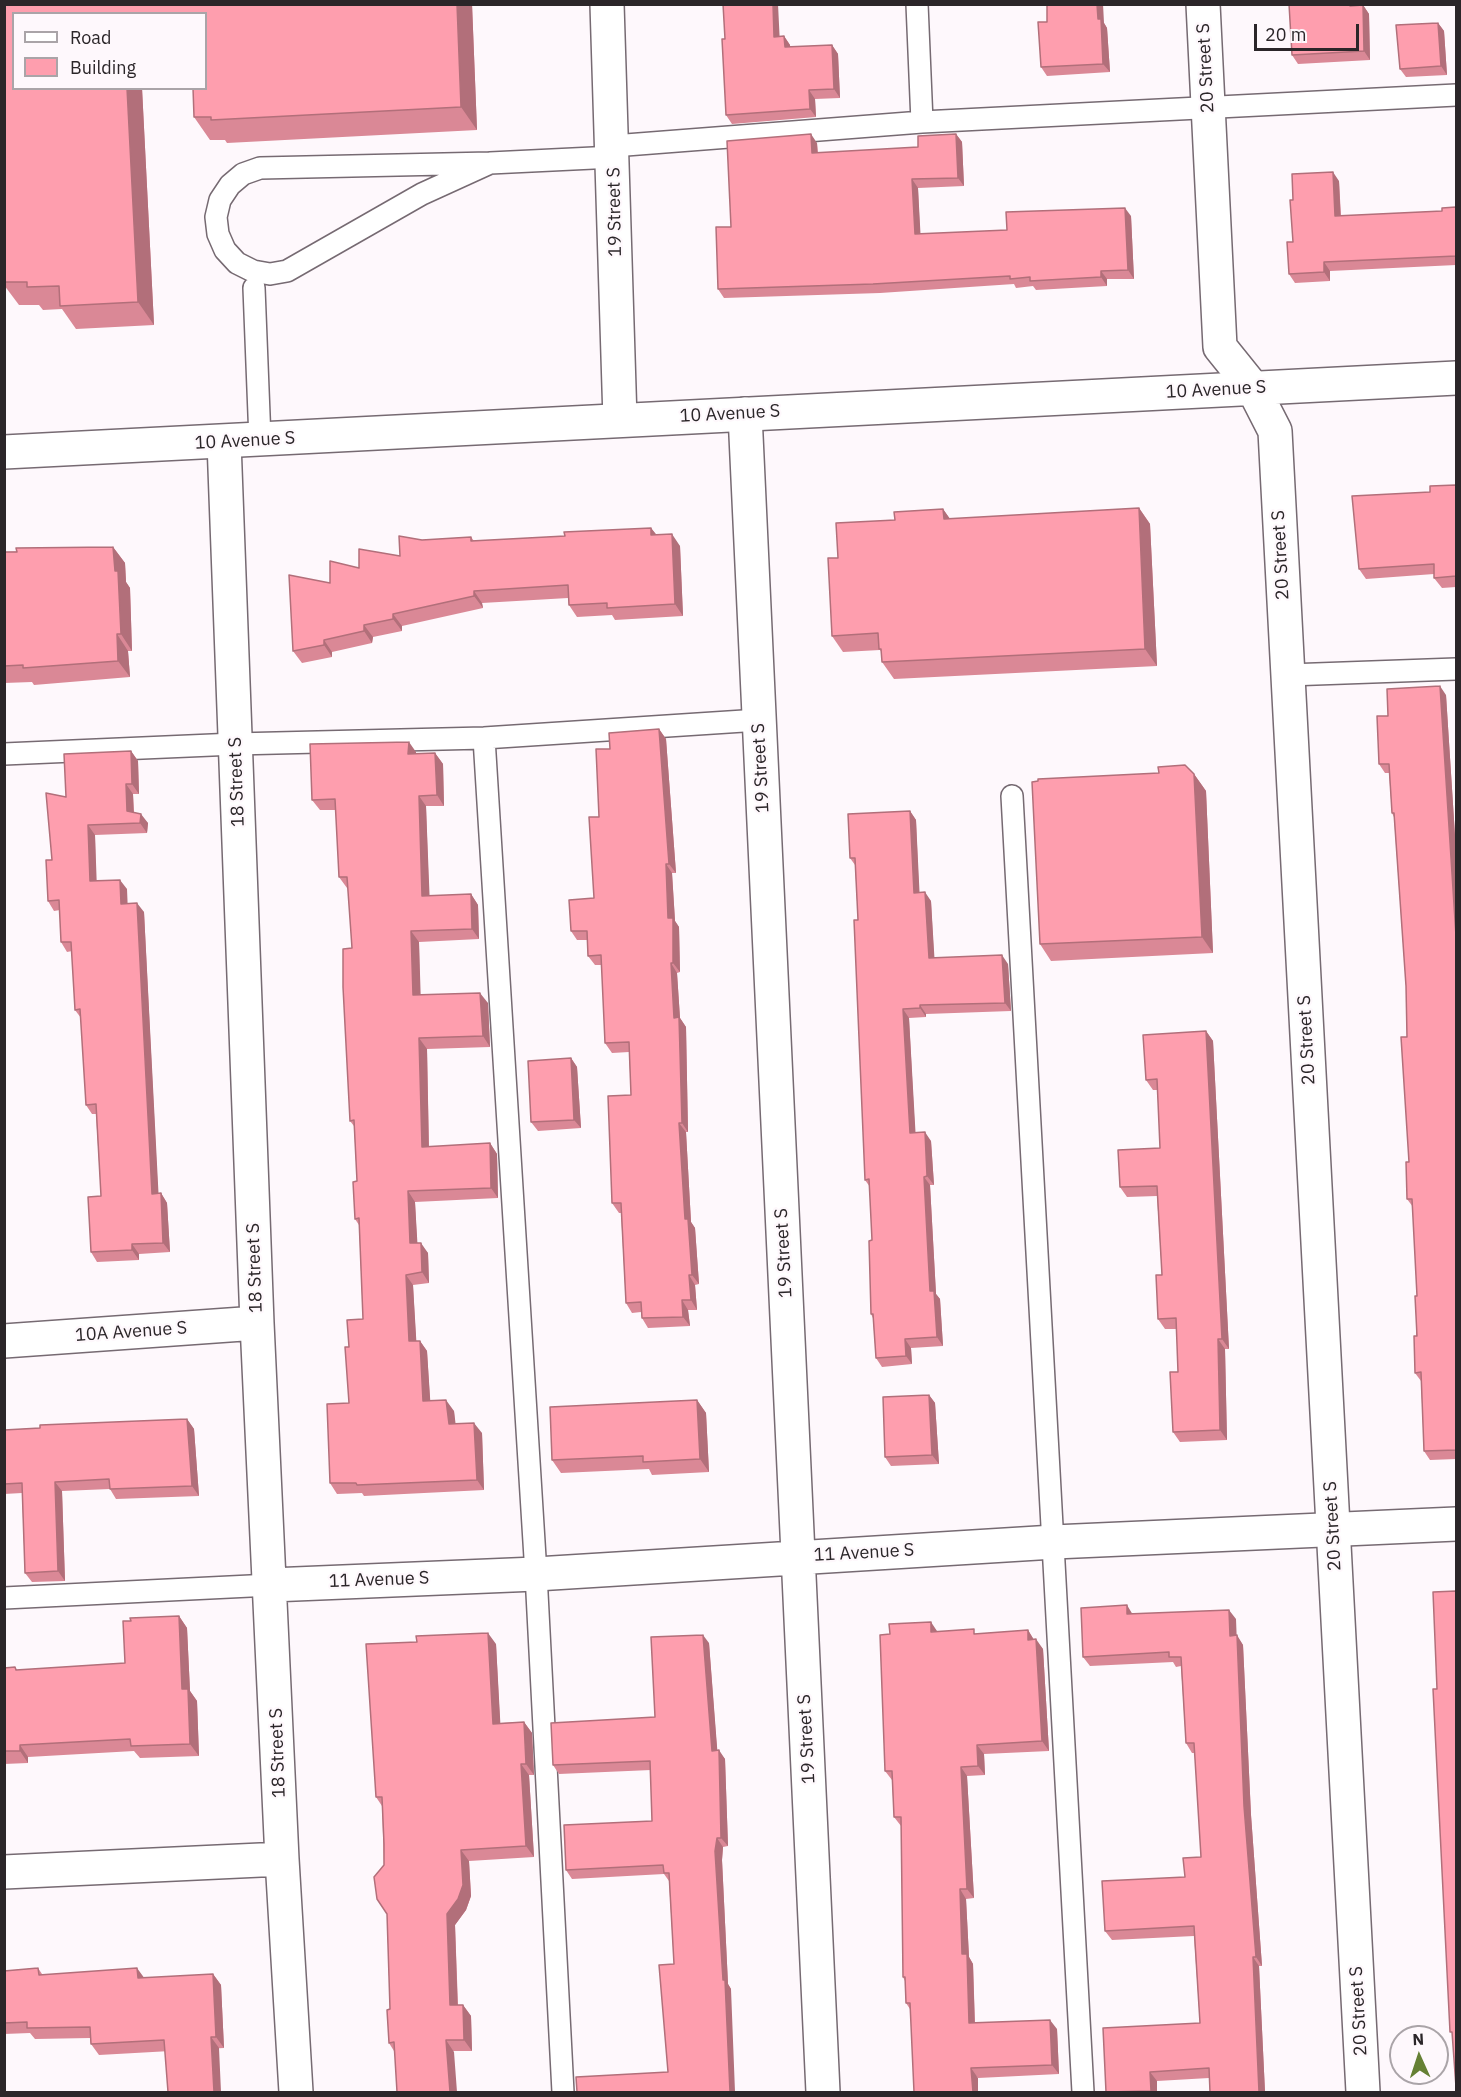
<!DOCTYPE html>
<html>
<head>
<meta charset="utf-8">
<style>
	body { margin:0 }
	#map { position:relative; width:1461px; height:2097px; overflow:hidden; background:#fef8fc; font-family:"IBM Plex Sans",sans-serif }
	canvas { display:block }
	.frame { position:absolute; inset:0; border:6px solid #2b2629; pointer-events:none }
	.legend { position:absolute; left:12px; top:12px; width:195px; height:78px; box-sizing:border-box; background:#fef8fc; border:2px solid #aaa4a8; margin:0; padding:8px 10px; list-style:none; font-size:18px; color:#2b2629 }
	.legend li { display:flex; align-items:center; gap:12px; height:30px }
	.legend b { width:30px; border:2px solid #aaa4a8 }
	.north { position:absolute; left:1389px; top:2025px; width:60px; height:60px; box-sizing:border-box; background:#fef8fc; border:2px solid #aaa4a8; border-radius:50%; rotate:357deg; font-size:16px; font-weight:700; line-height:24px; text-align:center; color:#2b2629 }
	.north::after { content:''; display:block; margin:auto; width:21px; height:27px; background:#658034; clip-path:polygon(50% 0,100% 100%,50% 72%,0 100%) }
	.scale { position:absolute; left:1254px; top:24px; width:105px; height:27px; box-sizing:border-box; border:3px solid #2b2629; border-top:0; padding-left:8px; font-size:18px; line-height:21px; white-space:nowrap; color:#2b2629; -webkit-text-stroke:4px #fef8fc; paint-order:stroke }
</style>
</head>
<body>
<div id="map">
<canvas width="1461" height="2097"></canvas>
<div class="frame"></div>
<ul class="legend">
<li><b style="height:8px;background:#fff"></b>Road</li>
<li><b style="height:16px;background:#fe9eae"></b>Building</li>
</ul>
<div class="north">N</div>
<div class="scale">20 m</div>
</div>
<script>
const context = document.querySelector('canvas').getContext('2d');
context.lineJoin = 'round';
function toPath(rows) {
  const path = new Path2D();
  for (const r of rows) {
    path.moveTo(r[0], r[1]);
    for (let i = 2; i < r.length; i += 2) path.lineTo(r[i], r[i + 1]);
  }
  return path;
}
function trace(path, color, width, dash) {
  context.strokeStyle = color;
  context.lineWidth = width;
  context.lineCap = dash ? 'butt' : 'round';
  context.setLineDash(dash || []);
  context.stroke(path);
}
function fillPath(path, color) {
  context.fillStyle = color;
  context.fill(path, 'evenodd');
}
function label(font, color, halo, rows, align = 'center') {
  context.font = font + ' "IBM Plex Sans",sans-serif';
  context.lineWidth = 4.5;
  context.setLineDash([]);
  context.textBaseline = 'middle';
  context.strokeStyle = halo;
  context.fillStyle = color;
  for (const [text, x, y, turn = 0] of rows) {
    context.save();
    context.translate(x, y);
    context.rotate((+turn || 0) * Math.PI / 180);
    context.textAlign = isNaN(turn) ? turn : align;
    if (halo) context.strokeText(text, 0, 0);
    context.fillText(text, 0, 0);
    context.restore();
  }
}
const service = toPath([
	[917,4,922,122],
	[613,146,922,122,1456,95],
	[490,163,422,194,287,271,270,274,253,271,237,263,225,250,218,234,216,217,220,200,230,185,243,174,260,168,490,163],
	[490,163,614,157],
	[254,288,260,440],
	[1288,675,1456,669],
	[484,738,536,1574,563,2092],
	[4,754,235,744,484,738,759,720],
	[1012,796,1083,2092],
	[4,1598,271,1585]
]);
const minor = toPath([
	[607,4,620,420],
	[1203,4,1220,347,1253,388],
	[745,414,823,2092],
	[224,442,257,1323,282,1859,296,2092],
	[4,1341,257,1323],
	[271,1585,536,1574,1054,1542,1456,1524],
	[4,1872,282,1859]
]);
const tertiary = toPath([
	[1253,388,1275,431,1363,2092],
	[4,452,1456,378]
]);
const wall = toPath([
	[4,4,472,4,477,130,227,143,225,140,210,140,194,117,206,14,14,14,14,88,142,88,154,325,76,329,62,309,43,310,39,305,19,305,4,285],
	[1289,4,1363,5,1369,14,1370,60,1298,64,1292,55],
	[1104,23,1107,28,1110,72,1047,76,1041,67],
	[1438,23,1444,31,1447,75,1406,77,1400,69],
	[780,36,784,36,790,45,790,47,832,45,838,54,840,98,815,99,816,117,732,124,726,115],
	[956,134,962,142,964,186,918,188,920,234,1007,230,1131,216,1134,279,1107,279,1107,286,1036,290,1033,286,1016,288,1014,284,880,293,724,298,718,289,731,227,817,143,818,153,918,147],
	[1339,181,1341,216,1442,211,1456,207,1456,265,1330,271,1330,281,1295,283,1289,274,1293,242,1293,200],
	[1456,485,1456,587,1442,588,1434,578,1434,574,1366,579,1359,569,1430,492],
	[1139,508,1150,524,1157,666,894,679,882,662,882,653,880,650,843,652,832,636,838,558,895,520,943,509,950,519],
	[651,528,656,535,680,546,683,616,615,620,612,615,577,617,569,605,568,598,482,603,483,608,402,626,402,631,373,637,372,643,332,652,332,657,302,663,293,651,330,583,359,568,400,556,422,540,471,537,474,541,565,536],
	[113,547,125,563,126,582,130,588,132,651,128,651,130,677,34,685,32,682,4,683,4,552],
	[1446,695,1456,851,1456,1459,1430,1460,1424,1451,1421,1381,1415,1373,1417,1296,1413,1207,1407,1199,1409,1162,1406,986,1394,817,1392,813,1389,773,1385,773,1379,764,1388,716],
	[659,729,666,739,676,873,672,873,675,921,679,927,680,972,677,973,680,1018,686,1027,688,1132,686,1132,691,1222,695,1228,699,1284,695,1285,697,1310,688,1310,690,1326,648,1328,642,1318,641,1312,632,1313,626,1303,621,1213,619,1213,612,1203,631,1095,629,1052,612,1053,605,1043,602,965,595,965,588,956,587,940,577,940,571,931,594,898,599,817],
	[131,751,138,761,139,794,133,794,134,812,148,823,147,833,95,835,96,880,127,889,127,903,144,912,158,1193,161,1193,167,1203,170,1252,139,1254,139,1260,97,1262,91,1252,101,1196,96,1114,92,1114,86,1105,81,1018,75,1010,72,951,67,952,61,942,60,910,54,911,48,901,52,860,66,797],
	[416,752,416,754,435,753,443,764,444,806,426,806,429,896,471,894,478,905,479,939,419,942,420,995,488,1003,490,1047,427,1049,429,1147,490,1143,497,1154,498,1198,415,1202,417,1243,428,1253,429,1283,413,1285,416,1341,420,1341,427,1351,430,1401,454,1411,455,1424,482,1433,484,1490,364,1496,362,1493,337,1494,330,1483,349,1403,349,1347,363,1319,359,1225,355,1219,357,1181,354,1126,350,1121,352,948,348,888,347,888,339,877,336,810,320,810,312,800],
	[1194,774,1206,791,1213,953,1051,961,1040,944],
	[910,811,916,820,919,893,931,901,934,958,1008,964,1011,1011,926,1014,926,1017,909,1018,915,1132,931,1141,934,1185,930,1185,936,1294,940,1299,943,1346,911,1348,912,1364,882,1367,876,1358,873,1318,871,1314,872,1240,870,1187,865,1180,858,920,855,865,850,858],
	[1206,1031,1213,1041,1229,1349,1225,1349,1227,1440,1180,1442,1173,1432,1178,1372,1177,1329,1165,1329,1158,1319,1162,1275,1157,1196,1127,1197,1120,1187,1160,1148,1158,1090,1153,1090,1146,1080],
	[571,1058,577,1067,581,1128,538,1131,531,1122],
	[929,1395,935,1403,939,1464,891,1466,885,1457],
	[697,1400,706,1413,709,1472,652,1475,649,1469,561,1473,552,1460],
	[187,1419,194,1429,199,1496,116,1499,110,1489,62,1491,65,1581,32,1582,25,1573,22,1493,4,1494,4,1430],
	[1133,1614,1236,1619,1236,1635,1243,1645,1251,1815,1262,1966,1259,1966,1265,2092,1210,2092,1209,2078,1157,2081,1157,2092,1106,2092,1200,2023,1194,1936,1112,1940,1105,1931,1185,1877,1201,1857,1195,1753,1192,1753,1186,1743,1181,1666,1176,1667,1173,1662,1090,1666,1083,1657],
	[179,1616,187,1628,190,1691,197,1701,199,1756,140,1758,134,1751,28,1757,28,1763,4,1764,4,1668,15,1667,17,1670,125,1663],
	[1028,1630,1034,1640,1043,1649,1049,1751,984,1754,985,1775,967,1776,974,1898,966,1899,969,1957,973,1964,975,2023,1057,2029,1059,2074,978,2078,910,2009,906,2003,905,1981,903,1977,901,1826,894,1817,892,1780,885,1771,890,1634,937,1632,977,1634],
	[709,1643,717,1750,725,1759,728,1846,723,1847,722,1860,728,1984,731,1989,668,2072,674,1964,669,1881,664,1874,572,1879,566,1870,652,1821,651,1770,559,1774,553,1765,655,1717],
	[496,1644,500,1723,524,1722,532,1733,534,1775,529,1775,534,1857,469,1861,471,1896,466,1910,455,1925,458,2005,463,2005,471,2016,472,2051,394,2051,389,2043,390,2009,387,1914,384,1865,382,1806,376,1797],
	[38,1968,42,1974,144,1978,213,1974,221,1985,224,2048,99,2055,91,2044,90,2038,35,2039,30,2033,4,2034,4,1971]
]);
const shadedWall = toPath([
	[457,4,472,4,477,130,461,107],
	[773,4,778,4,780,45,774,37],
	[1097,4,1103,4,1104,23,1107,28,1110,72,1103,64,1098,19],
	[1363,5,1369,14,1370,60,1364,51],
	[1438,23,1444,31,1447,75,1441,66],
	[784,36,790,45,791,56,785,47],
	[832,45,838,54,840,98,834,89],
	[127,88,142,88,154,325,138,302],
	[809,90,815,99,816,117,810,109],
	[811,134,817,143,818,162,812,153],
	[956,134,962,142,964,186,958,178],
	[1333,172,1339,181,1341,225,1335,216],
	[912,179,918,188,921,243,915,234],
	[1125,208,1131,216,1134,279,1128,270],
	[1324,262,1330,271,1330,281,1324,272],
	[1101,271,1107,279,1107,286,1101,277],
	[1139,508,1150,524,1157,666,1145,649],
	[943,509,955,526,944,519],
	[651,528,660,539,651,535],
	[672,534,680,546,683,616,675,604],
	[113,547,125,563,126,582,130,588,132,651,121,634,115,571],
	[474,591,482,603,483,608,474,596],
	[393,614,402,626,402,631,393,619],
	[364,625,373,637,372,643,364,631],
	[117,634,128,651,130,677,118,661],
	[324,640,332,652,332,657,324,645],
	[1440,686,1446,695,1456,851,1456,936],
	[659,729,666,739,676,873,669,864],
	[409,742,416,752,416,765,408,754],
	[131,751,138,761,139,794,132,784],
	[435,753,443,764,444,806,437,795],
	[1194,774,1206,791,1213,953,1202,937],
	[126,784,133,794,134,820,127,811],
	[419,796,426,806,430,907,422,896],
	[910,811,916,820,920,902,914,893],
	[141,814,148,823,147,833,140,823],
	[88,825,95,835,97,890,90,881],
	[666,864,672,873,675,921,679,927,680,972,673,963,668,918],
	[120,880,127,889,128,913,121,904],
	[925,892,931,901,935,967,929,958],
	[471,894,478,905,479,939,472,929],
	[137,903,144,912,159,1203,152,1194],
	[411,931,419,942,421,1006,413,995],
	[1002,955,1008,964,1011,1011,1005,1003],
	[671,963,677,973,680,1018,686,1027,688,1132,682,1123,674,1018],
	[480,993,488,1003,490,1047,483,1036],
	[920,1005,926,1014,926,1017,920,1008],
	[903,1009,909,1018,916,1141,910,1133],
	[1206,1031,1213,1041,1229,1349,1222,1339],
	[419,1038,427,1049,429,1157,422,1147],
	[571,1058,577,1067,581,1128,574,1120],
	[679,1123,686,1132,691,1222,695,1228,699,1284,692,1275,685,1219],
	[925,1132,931,1141,934,1185,927,1176],
	[490,1143,497,1154,498,1198,491,1188],
	[924,1177,930,1185,936,1294,940,1299,943,1346,937,1337,930,1291],
	[408,1191,415,1202,418,1253,410,1243],
	[161,1193,167,1203,170,1252,163,1243],
	[421,1243,428,1253,429,1283,422,1272],
	[132,1244,139,1254,139,1260,132,1250],
	[406,1275,413,1285,417,1352,409,1341],
	[689,1275,695,1285,697,1310,691,1300],
	[682,1300,688,1310,690,1326,683,1317],
	[905,1339,911,1348,912,1364,906,1356],
	[1218,1339,1225,1349,1227,1440,1220,1430],
	[420,1341,427,1351,431,1412,423,1401],
	[929,1395,935,1403,939,1464,932,1455],
	[446,1400,454,1411,457,1435,449,1424],
	[697,1400,706,1413,709,1472,700,1459],
	[187,1419,194,1429,199,1496,192,1486],
	[474,1423,482,1433,484,1490,477,1480],
	[55,1482,62,1491,65,1581,58,1571],
	[1127,1605,1133,1615,1127,1614],
	[1229,1610,1236,1619,1237,1645,1230,1636],
	[179,1616,187,1628,190,1691,197,1701,199,1756,190,1744,182,1689],
	[931,1622,937,1631,931,1632],
	[1028,1630,1034,1640,1028,1640],
	[488,1633,496,1644,501,1735,493,1724],
	[703,1635,709,1643,718,1759,712,1751],
	[1237,1635,1243,1645,1251,1815,1262,1966,1256,1957,1244,1806],
	[1036,1639,1043,1649,1049,1751,1042,1741],
	[524,1722,532,1733,534,1775,526,1764],
	[20,1745,28,1757,28,1763,20,1751],
	[977,1745,984,1754,985,1775,978,1766],
	[719,1750,725,1759,728,1846,721,1838],
	[521,1764,529,1775,534,1857,526,1846],
	[961,1767,967,1776,974,1898,967,1889],
	[717,1838,723,1847,722,1860,728,1984,731,1989,735,2092,730,2092,715,1851],
	[461,1850,469,1861,471,1896,466,1910,455,1925,458,2016,450,2005,447,1914],
	[960,1889,966,1899,969,1957,973,1964,975,2032,969,2023,962,1954],
	[1253,1957,1259,1966,1265,2092,1259,2092],
	[137,1968,145,1979,138,1978],
	[213,1974,221,1985,224,2048,216,2037],
	[463,2005,471,2016,472,2051,464,2040],
	[1050,2020,1057,2029,1059,2074,1052,2065],
	[211,2037,219,2048,221,2092,214,2092],
	[446,2040,454,2052,457,2092,450,2092],
	[971,2068,978,2078,978,2092,973,2092],
	[1150,2072,1157,2081,1157,2092,1152,2092,1151,2091]
]);
const building = toPath([
	[4,4,457,4,461,107,211,120,211,117,194,117,193,88,206,88,206,14,14,14,14,88,127,88,138,302,60,306,59,286,27,287,27,282,4,282,4,4],
	[723,4,773,4,774,37,784,36,785,47,832,45,834,89,809,90,810,109,726,115,722,39,725,39,723,4],
	[1047,4,1097,4,1098,19,1101,19,1103,64,1041,67,1038,22,1047,22,1047,4],
	[1289,4,1350,4,1350,6,1363,5,1364,51,1292,55,1289,4],
	[1438,23,1441,66,1400,69,1396,25,1438,23],
	[811,134,812,153,918,147,918,136,956,134,958,178,912,179,915,234,1007,230,1006,212,1125,208,1128,270,1101,271,1101,277,1030,281,1030,277,1010,279,1010,276,873,284,718,289,716,227,731,227,727,141,811,134],
	[1333,172,1335,216,1442,211,1442,208,1456,207,1456,256,1324,262,1324,272,1289,274,1287,242,1293,242,1290,200,1293,200,1292,174,1333,172],
	[1456,485,1456,576,1434,578,1434,564,1359,569,1352,496,1430,492,1430,486,1456,485],
	[1139,508,1145,649,882,662,881,649,879,649,878,633,832,636,828,558,838,558,836,523,895,520,894,512,943,509,944,519,1139,508],
	[651,528,651,535,672,534,675,604,607,608,607,603,569,605,568,585,474,591,474,596,393,614,393,619,364,625,364,631,324,640,324,645,293,651,289,575,330,583,330,561,359,568,359,549,400,556,399,536,422,540,471,537,471,541,565,536,564,532,651,528],
	[113,547,115,571,118,571,121,634,117,634,118,661,23,668,23,665,4,666,4,552,17,552,16,548,113,547],
	[1440,686,1456,936,1456,1450,1424,1451,1421,1372,1415,1373,1414,1336,1417,1336,1415,1296,1417,1296,1412,1199,1407,1199,1406,1162,1409,1162,1401,1037,1407,1037,1406,986,1394,813,1392,813,1389,764,1379,764,1377,716,1388,716,1387,689,1440,686],
	[659,729,669,864,666,864,668,918,673,918,673,963,671,963,674,1018,679,1017,682,1123,679,1123,685,1219,688,1219,692,1275,689,1275,691,1300,682,1300,683,1317,642,1318,641,1302,626,1303,621,1203,612,1203,608,1096,631,1095,629,1042,605,1043,601,955,588,956,587,931,571,931,569,900,594,898,589,817,599,817,596,749,610,749,609,733,659,729],
	[409,742,408,754,435,753,437,795,419,796,422,896,471,894,472,929,411,931,413,995,480,993,483,1036,419,1038,422,1147,490,1143,491,1188,408,1191,410,1243,421,1243,422,1272,406,1275,409,1341,420,1341,423,1401,446,1400,449,1424,474,1423,477,1480,357,1485,356,1483,330,1483,327,1404,349,1403,345,1347,349,1347,347,1320,363,1319,359,1218,355,1219,353,1182,357,1181,354,1120,350,1121,343,987,343,949,352,948,347,877,339,877,335,799,312,800,310,744,409,742],
	[131,751,132,784,126,784,127,811,141,814,140,823,88,825,90,881,120,880,121,904,137,903,152,1194,161,1193,163,1243,132,1244,132,1250,91,1252,88,1197,101,1196,96,1104,86,1105,80,1009,75,1010,71,942,61,942,59,900,48,901,46,860,52,860,46,793,66,797,64,754,131,751],
	[1185,765,1194,774,1202,937,1040,944,1032,782,1038,781,1038,779,1159,773,1158,767,1185,765],
	[910,811,914,893,925,892,929,958,1002,955,1005,1003,920,1005,920,1008,903,1009,910,1133,925,1132,927,1176,924,1177,930,1291,934,1291,937,1337,905,1339,906,1356,876,1358,873,1314,871,1314,869,1241,872,1240,869,1179,865,1180,854,920,858,920,855,858,850,858,848,814,910,811],
	[1206,1031,1222,1339,1218,1339,1220,1430,1173,1432,1170,1372,1178,1372,1176,1318,1158,1319,1156,1275,1162,1275,1157,1186,1120,1187,1118,1150,1160,1148,1157,1079,1146,1080,1143,1035,1206,1031],
	[571,1058,574,1120,531,1122,528,1061,571,1058],
	[929,1395,932,1455,885,1457,883,1397,929,1395],
	[697,1400,700,1459,643,1462,643,1456,552,1460,550,1407,697,1400],
	[187,1419,192,1486,110,1489,109,1479,55,1482,58,1571,25,1573,22,1483,4,1484,4,1430,40,1428,40,1425,187,1419],
	[1456,1591,1456,2087,1452,2032,1450,2032,1433,1689,1437,1689,1433,1592,1456,1591],
	[1127,1605,1127,1614,1229,1610,1230,1636,1237,1635,1244,1806,1256,1957,1253,1957,1259,2092,1210,2092,1209,2068,1150,2072,1151,2091,1106,2092,1103,2028,1200,2023,1194,1926,1105,1931,1102,1881,1185,1877,1183,1858,1201,1857,1194,1743,1186,1743,1181,1657,1169,1657,1169,1652,1083,1657,1081,1608,1127,1605],
	[179,1616,182,1689,188,1689,190,1744,131,1746,130,1739,20,1745,20,1751,4,1751,4,1668,15,1667,16,1670,125,1663,123,1621,131,1621,130,1618,179,1616],
	[931,1622,931,1632,974,1629,974,1634,1028,1630,1028,1640,1036,1639,1042,1741,977,1745,978,1766,961,1767,967,1889,960,1889,962,1954,967,1954,969,2023,1050,2020,1052,2065,971,2068,973,2092,914,2092,910,2003,906,2003,905,1977,903,1977,901,1817,894,1817,892,1771,885,1771,880,1635,890,1634,889,1624,931,1622],
	[488,1633,493,1724,524,1722,526,1764,521,1764,526,1846,461,1850,463,1885,458,1899,447,1914,450,2005,463,2005,464,2040,446,2040,450,2092,397,2092,394,2042,389,2043,387,2010,390,2009,387,1914,377,1899,374,1877,384,1865,384,1844,382,1797,376,1797,366,1644,417,1642,416,1636,488,1633],
	[703,1635,712,1751,719,1750,721,1838,717,1838,715,1851,723,1980,725,1980,730,2092,577,2092,576,2077,668,2072,659,1965,674,1964,669,1873,664,1873,663,1865,566,1870,564,1825,652,1821,650,1761,553,1765,551,1723,655,1717,651,1637,703,1635],
	[38,1968,39,1975,137,1968,138,1978,213,1974,216,2037,211,2037,214,2092,168,2092,164,2040,91,2044,90,2027,27,2028,27,2022,4,2023,4,1971,38,1968]
]);
const streetNames = [
	["20 Street S",1206,68,-93],
	["19 Street S",615,212,-91],
	["10 Avenue S",1216,390,-3],
	["10 Avenue S",730,414,-3],
	["10 Avenue S",245,441,-3],
	["20 Street S",1281,555,-93],
	["19 Street S",761,768,-93],
	["18 Street S",237,782,-92],
	["20 Street S",1307,1040,-93],
	["19 Street S",784,1253,-93],
	["18 Street S",255,1268,-92],
	["10A Avenue S",131,1332,-4],
	["20 Street S",1333,1526,-93],
	["11 Avenue S",864,1553,-3],
	["11 Avenue S",379,1580,-2],
	["19 Street S",807,1739,-93],
	["18 Street S",278,1753,-92],
	["20 Street S",1359,2011,-93]
];
trace(service, '#766a72', 24);
trace(minor, '#766a72', 36);
trace(tertiary, '#766a72', 36);
trace(service, '#fff', 21);
trace(minor, '#fff', 33);
trace(tertiary, '#fff', 33);
fillPath(wall, '#da8896');
fillPath(shadedWall, '#b26f7a');
fillPath(building, '#fe9eae');
trace(building, '#b26f7a', 1.5);
label('18px', '#2b2629', '#fef8fc', streetNames);
</script>
</body>
</html>
